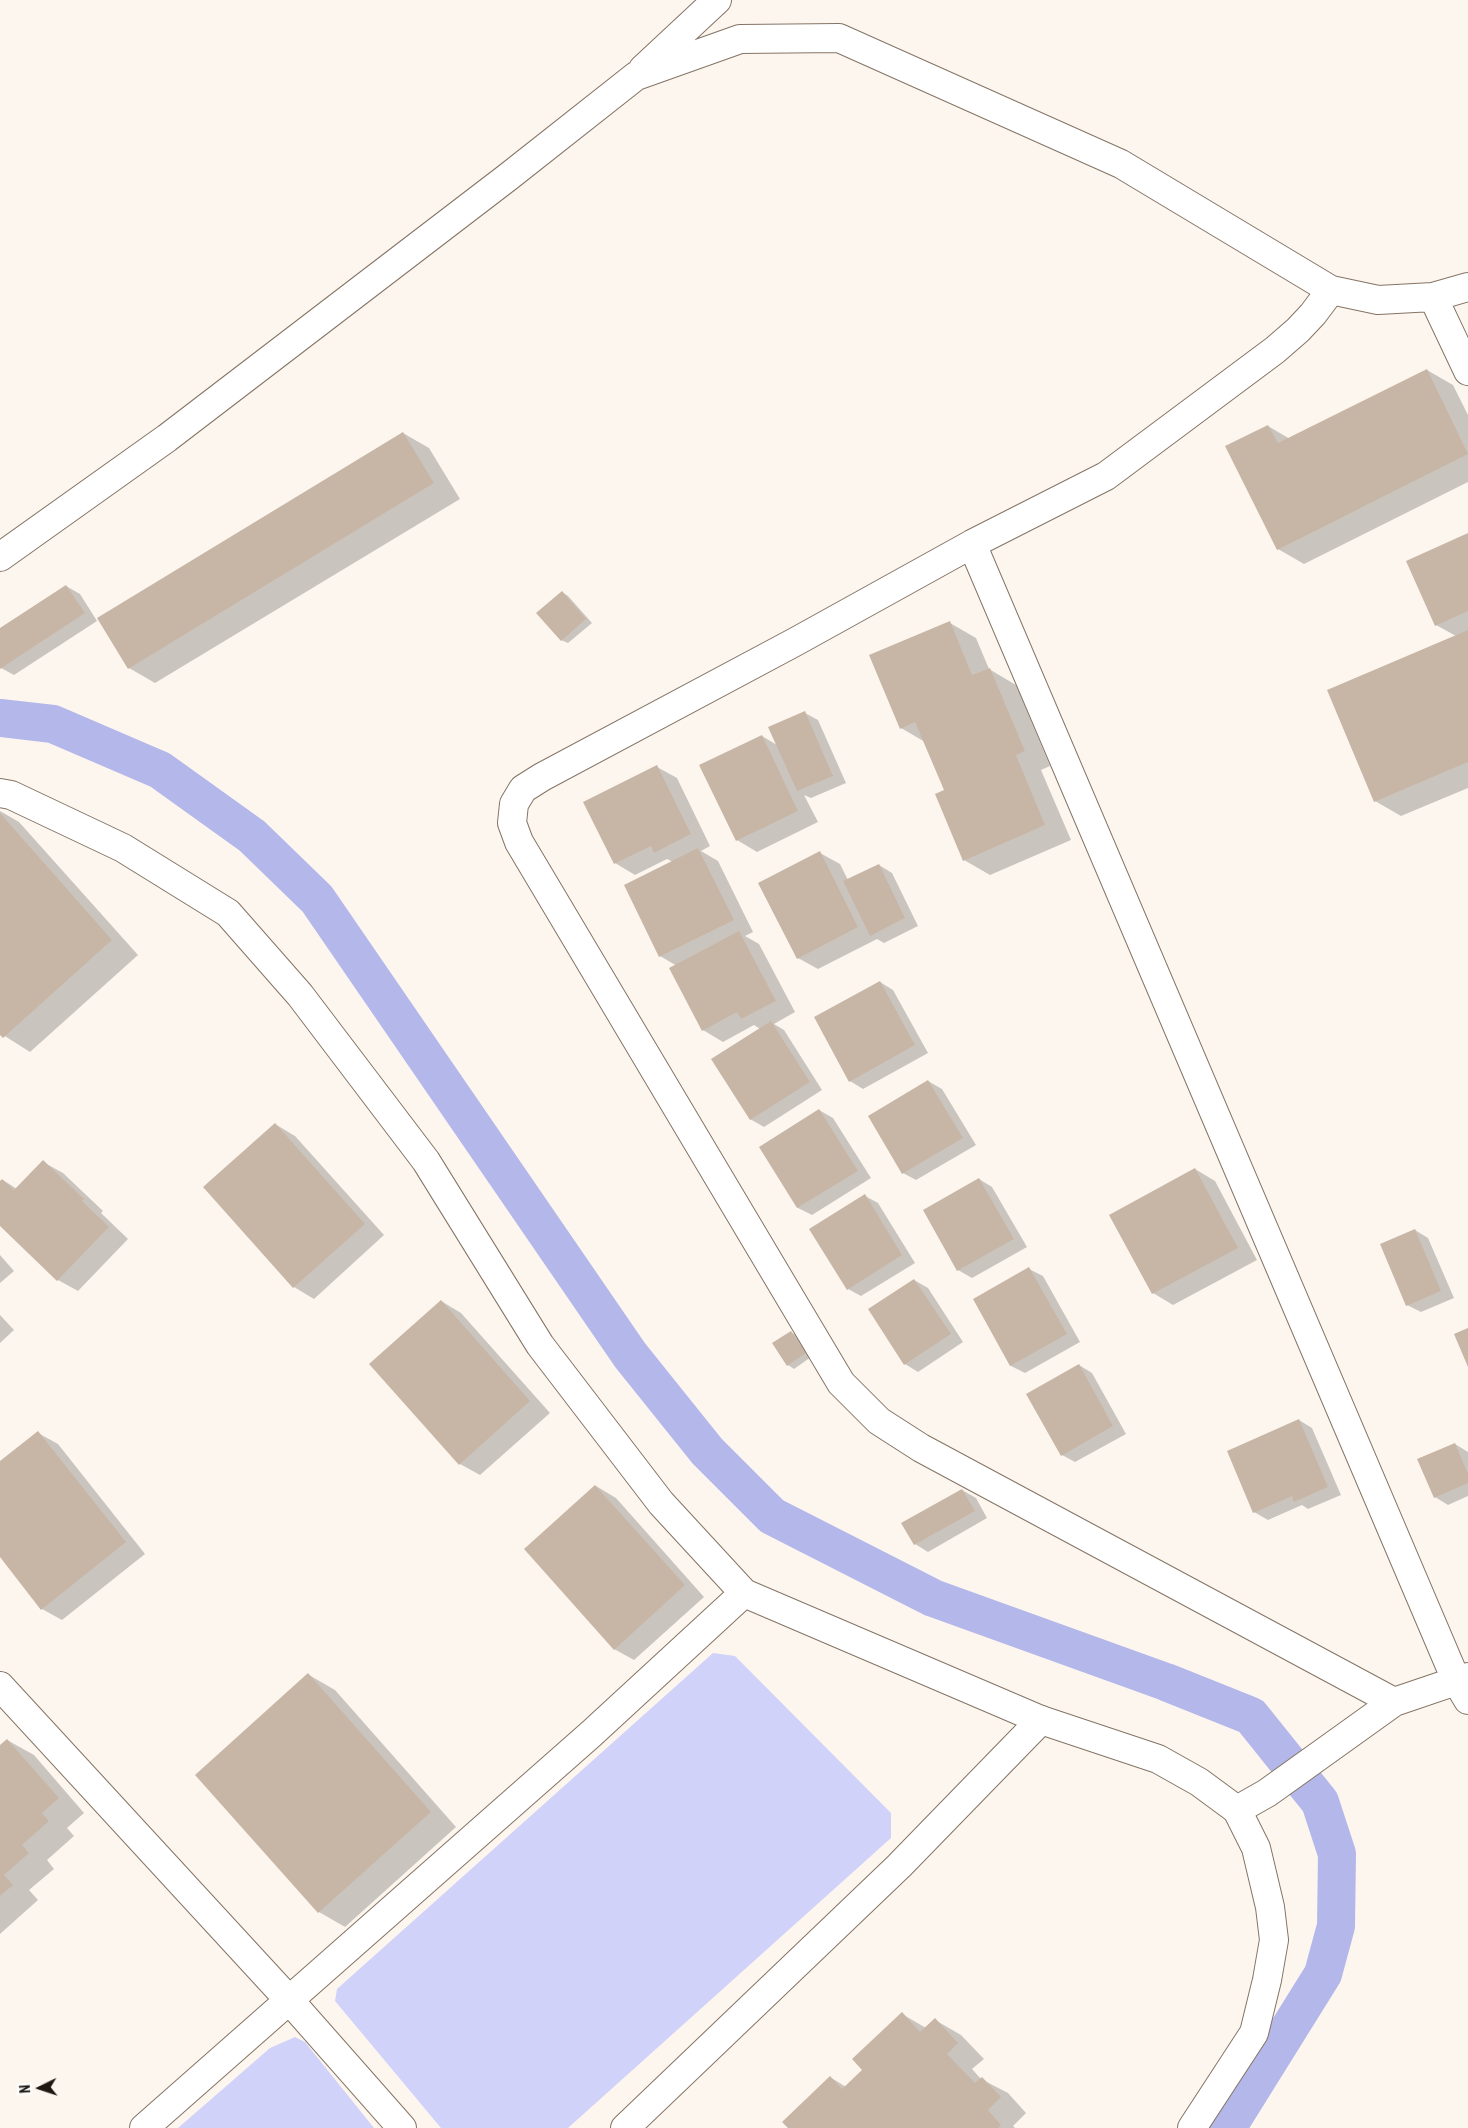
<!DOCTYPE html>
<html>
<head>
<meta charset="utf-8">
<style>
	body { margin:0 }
	#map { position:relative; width:1468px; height:2128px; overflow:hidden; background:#fdf6ef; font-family:"Roboto Condensed",sans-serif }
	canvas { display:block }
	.north { position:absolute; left:15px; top:2063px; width:50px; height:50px; -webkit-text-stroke:4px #fff; paint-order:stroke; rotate:266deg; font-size:14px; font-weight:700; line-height:20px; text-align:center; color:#1d1711 }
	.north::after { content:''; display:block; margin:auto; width:18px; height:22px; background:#1d1711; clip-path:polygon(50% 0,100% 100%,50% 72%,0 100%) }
</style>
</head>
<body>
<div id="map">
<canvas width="1468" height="2128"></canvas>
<div class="north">N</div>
</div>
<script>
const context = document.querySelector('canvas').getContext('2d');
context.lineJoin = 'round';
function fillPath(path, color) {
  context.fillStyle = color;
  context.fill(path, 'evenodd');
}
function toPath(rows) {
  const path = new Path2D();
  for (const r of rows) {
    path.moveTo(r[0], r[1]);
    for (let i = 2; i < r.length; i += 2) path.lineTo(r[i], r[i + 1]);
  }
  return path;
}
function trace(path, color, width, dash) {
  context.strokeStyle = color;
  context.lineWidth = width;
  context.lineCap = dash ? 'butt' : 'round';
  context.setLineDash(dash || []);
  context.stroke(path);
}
const green = toPath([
	[713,1653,735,1656,891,1813,891,1838,568,2128,441,2128,335,2001,337,1989],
	[295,2037,305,2042,374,2128,178,2128,270,2048]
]);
const shadow = toPath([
	[1427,370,1453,385,1468,415,1468,482,1304,564,1278,549,1268,426,1290,439],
	[403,433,429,448,460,499,155,683,129,668],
	[1468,534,1468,788,1401,816,1375,801,1456,636,1436,625],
	[66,586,80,594,97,621,14,675,1,668,0,629],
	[562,592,568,596,592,623,568,643,561,640],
	[950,623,976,638,989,669,1016,685,1050,766,1041,770,1071,840,990,875,964,860,945,790,925,742,901,728],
	[805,713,818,720,846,783,811,798,804,795,818,822,757,852,737,840,762,736,777,745],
	[657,767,677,778,710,846,701,851,718,861,753,932,745,936,759,944,795,1012,774,1024,784,1030,822,1090,764,1127,750,1119,760,1029,754,1025,723,1042,703,1030,677,966,660,956,673,862,667,859,635,875,615,863],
	[0,811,19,822,138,955,30,1052,0,1033],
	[820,853,840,864,848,880,879,865,892,873,918,926,884,943,877,939,818,969,798,958],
	[880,982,893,990,928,1053,863,1089,850,1081],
	[928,1081,942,1089,976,1145,916,1180,903,1173],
	[819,1110,833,1118,871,1178,812,1215,798,1208,761,1147],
	[275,1124,295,1136,384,1235,314,1299,294,1287,205,1187],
	[43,1162,63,1173,103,1211,101,1213,128,1239,78,1291,58,1280,0,1224,0,1183,3,1180,17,1189],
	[1195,1169,1215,1181,1257,1260,1173,1305,1153,1293],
	[979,1179,992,1187,1027,1247,972,1278,958,1270,925,1211],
	[865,1196,878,1203,915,1263,861,1296,848,1289],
	[1415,1230,1428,1238,1454,1298,1421,1312,1407,1305],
	[0,1255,14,1271,0,1283],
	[1029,1269,1043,1276,1080,1342,1025,1373,1011,1366,974,1300],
	[914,1280,928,1288,963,1342,918,1372,905,1364],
	[441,1301,461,1313,550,1413,480,1475,460,1464],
	[0,1315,14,1330,0,1343],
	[791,1332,797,1336,811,1357,794,1369,788,1365],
	[1079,1365,1092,1373,1126,1434,1075,1462,1062,1455],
	[1299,1420,1312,1428,1341,1495,1308,1509,1302,1505,1268,1520,1254,1512],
	[38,1433,58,1444,145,1554,62,1620,42,1609,0,1555,0,1463],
	[1455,1444,1468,1452,1468,1496,1448,1505,1435,1497],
	[596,1486,616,1498,704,1597,634,1660,614,1649],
	[962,1490,976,1498,987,1518,928,1552,915,1544],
	[309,1675,335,1690,456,1827,345,1927,319,1912],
	[7,1740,34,1755,84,1813,67,1828,74,1836,47,1860,54,1869,29,1890,38,1900,0,1934,0,1747],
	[902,2014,926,2028,935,2020,961,2035,984,2059,972,2069,981,2079,1008,2093,1026,2113,1013,2126,1015,2128,789,2128,830,2077,846,2087,864,2070]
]);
const canal = toPath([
	[0,718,53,724,160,770,252,836,317,899,630,1355,707,1451,772,1516,933,1598,1166,1682,1251,1716,1320,1802,1337,1854,1336,1926,1323,1974,1227,2128]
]);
const building = toPath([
	[1427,369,1468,454,1277,550,1225,446,1268,425,1278,443],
	[403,432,434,483,128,669,97,618],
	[1468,533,1468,611,1435,626,1406,561],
	[66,585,85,613,0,669,0,628],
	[562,591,586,619,561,641,536,613],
	[950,621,972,675,990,668,1025,751,1016,755,1045,825,963,861,935,794,944,790,915,722,900,729,869,655],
	[1468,630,1468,762,1374,802,1327,690],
	[805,711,833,776,797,791,768,727],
	[762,735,798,811,736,841,699,765],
	[657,765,691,834,654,853,651,846,614,864,583,802],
	[0,813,112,940,3,1038,0,1035],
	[698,848,734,920,659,957,624,885],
	[820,851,858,927,797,959,758,883],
	[879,864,905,918,870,936,843,881],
	[739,931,776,1001,741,1019,737,1012,702,1031,669,968],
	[880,981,915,1045,849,1082,814,1017],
	[771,1021,810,1082,750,1120,711,1059],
	[928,1080,963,1138,902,1174,868,1116],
	[819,1109,858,1171,797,1208,759,1147],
	[275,1123,365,1224,293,1288,203,1187],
	[43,1160,84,1199,82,1201,109,1227,57,1281,0,1226,0,1181,2,1179,14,1190],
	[1195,1168,1238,1248,1152,1294,1109,1215],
	[979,1178,1014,1239,957,1271,923,1210],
	[865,1194,902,1255,847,1290,809,1229],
	[1415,1229,1441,1291,1406,1306,1380,1244],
	[1029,1267,1067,1334,1010,1366,973,1299],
	[914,1279,951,1334,904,1365,868,1309],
	[441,1300,530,1401,459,1465,369,1364],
	[1468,1328,1468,1367,1454,1334],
	[791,1331,806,1353,787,1366,772,1343],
	[1079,1364,1113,1426,1061,1456,1026,1394],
	[1299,1419,1328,1487,1294,1502,1292,1496,1253,1513,1227,1451],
	[38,1431,126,1542,41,1610,0,1557,0,1461],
	[1455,1443,1468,1474,1468,1483,1434,1498,1417,1459],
	[595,1485,685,1585,614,1650,524,1549],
	[962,1489,975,1511,914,1545,901,1523],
	[308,1673,431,1812,318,1913,195,1775],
	[7,1739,59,1798,42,1813,49,1821,22,1845,29,1853,4,1875,13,1885,0,1896,0,1745],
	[902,2012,920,2032,935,2018,958,2043,947,2054,975,2083,982,2077,1001,2097,988,2110,1001,2125,998,2128,788,2128,782,2122,830,2076,842,2089,862,2070,852,2059]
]);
const minor = toPath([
	[643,69,717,0],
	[1331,290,1313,314,1298,330,1275,350,1106,476,972,544,795,642,542,777,523,789,514,804,512,823,519,842,841,1383,879,1421,921,1448,1394,1702],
	[1433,297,1468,371],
	[972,544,1456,1680,1468,1700],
	[0,557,167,438,508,177,636,76,740,39,839,38,1121,164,1331,290,1378,300,1433,297,1468,287],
	[0,1686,290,2001,402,2128],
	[1237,1810,1267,1793,1394,1702,1468,1677],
	[144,2128,591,1734,744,1593],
	[625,2128,899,1866,1041,1720]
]);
const tertiary = toPath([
	[0,793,11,795,123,848,228,913,300,995,426,1161,540,1345,661,1503,744,1593,1041,1720,1158,1759,1199,1782,1237,1810,1256,1848,1270,1907,1274,1940,1267,1980,1254,2033,1192,2128]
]);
fillPath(green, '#d0d2f9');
fillPath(shadow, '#0003');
trace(canal, '#b4b7ea', 38);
fillPath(building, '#c7b6a5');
trace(minor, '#847465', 30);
trace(tertiary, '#847465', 30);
trace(minor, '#fff', 28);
trace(tertiary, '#fff', 28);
</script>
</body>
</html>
